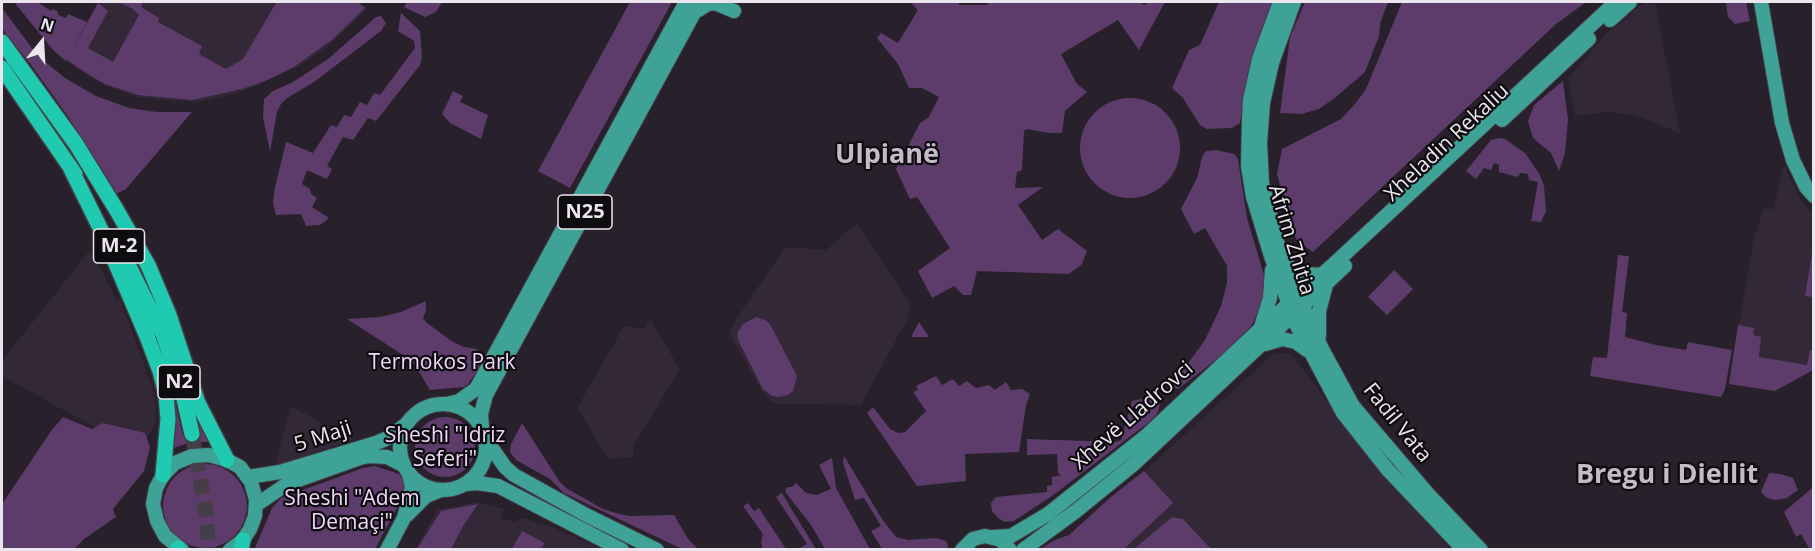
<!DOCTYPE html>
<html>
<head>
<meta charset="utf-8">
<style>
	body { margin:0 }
	#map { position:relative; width:1815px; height:551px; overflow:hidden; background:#28202b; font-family:"Open Sans",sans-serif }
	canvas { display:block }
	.frame { position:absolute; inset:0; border:3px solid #ebe6ed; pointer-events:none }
	.north { position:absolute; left:12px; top:12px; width:60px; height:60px; -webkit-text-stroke:4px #0f0c10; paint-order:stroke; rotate:18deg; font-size:16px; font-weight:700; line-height:24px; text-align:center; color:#ebe6ed }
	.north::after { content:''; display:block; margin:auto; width:21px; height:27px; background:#ebe6ed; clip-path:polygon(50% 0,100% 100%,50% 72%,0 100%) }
</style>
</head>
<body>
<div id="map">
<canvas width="1815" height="551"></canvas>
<div class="frame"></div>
<div class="north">N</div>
</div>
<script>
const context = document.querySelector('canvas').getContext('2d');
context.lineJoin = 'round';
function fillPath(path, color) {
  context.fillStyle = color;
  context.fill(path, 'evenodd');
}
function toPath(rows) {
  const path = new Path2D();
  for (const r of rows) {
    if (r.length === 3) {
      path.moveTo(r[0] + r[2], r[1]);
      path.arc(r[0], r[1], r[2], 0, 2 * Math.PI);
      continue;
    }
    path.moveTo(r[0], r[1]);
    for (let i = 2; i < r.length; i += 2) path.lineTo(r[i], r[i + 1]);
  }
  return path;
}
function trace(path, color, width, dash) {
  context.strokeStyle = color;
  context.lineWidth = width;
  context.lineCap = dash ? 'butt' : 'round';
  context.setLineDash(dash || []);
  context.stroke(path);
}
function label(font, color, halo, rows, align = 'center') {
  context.font = font + ' "Open Sans",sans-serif';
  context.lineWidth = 4.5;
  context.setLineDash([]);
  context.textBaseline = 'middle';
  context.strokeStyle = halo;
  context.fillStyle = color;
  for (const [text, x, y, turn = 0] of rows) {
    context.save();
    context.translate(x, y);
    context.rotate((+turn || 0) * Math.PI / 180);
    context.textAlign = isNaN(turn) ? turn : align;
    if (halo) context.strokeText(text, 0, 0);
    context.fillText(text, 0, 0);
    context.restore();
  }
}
const built = toPath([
	[98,2,359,2,367,9,327,47,300,66,242,92,198,102,176,101,138,97,104,85,77,69,67,61],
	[1645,2,1655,2,1680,133,1635,115,1609,112,1575,116,1568,79,1605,35],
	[1783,164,1802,202,1813,215,1813,370,1775,391,1729,384,1754,237,1764,208,1774,209],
	[857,223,909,303,909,316,861,405,779,404,771,401,762,391,729,333,733,324,785,247,826,250],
	[89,251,95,263,98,262,116,300,120,298,155,395,156,412,155,424,139,452,2,376,2,361],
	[650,319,680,369,633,447,633,457,608,459,577,408,624,326,645,329],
	[1282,353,1291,354,1361,445,1450,549,1040,550,1055,540,1069,535,1111,497,1148,468,1273,354],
	[291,406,354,440,275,466],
	[478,502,504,509,501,518,514,522,523,518,555,528,600,549,415,550,437,510]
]);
const green = toPath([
	[14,2,37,2,51,11,53,9,58,12,58,15,66,18,68,14,87,22,69,56,98,3,108,11,88,48,113,62,139,15,133,9,118,2,143,2,141,7,159,18,158,22,202,46,199,54,226,69,243,59,276,3,275,2,357,2,365,8,333,39,294,67,265,81,242,89,192,100,138,95,105,84,91,76,67,60,66,61,53,50],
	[407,2,442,2,436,12,425,17,404,7],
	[630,2,672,2,570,188,538,171],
	[913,2,958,2,959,5,987,5,989,2,1141,2,1144,5,1149,2,1165,2,1139,50,1118,20,1061,54,1077,84,1087,92,1065,111,1062,133,1049,133,1027,129,1024,131,1022,170,1017,172,1015,188,1043,187,1018,205,1042,240,1058,229,1087,251,1082,264,1069,274,977,271,971,295,963,295,954,286,932,298,918,271,950,248,917,197,910,199,896,169,920,123,929,117,939,97,922,88,909,88,898,64,877,38,881,33,898,43,918,10,912,4],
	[1219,2,1273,2,1246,89,1240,123,1232,128,1207,129,1200,125,1183,98,1172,88,1189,50,1200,45],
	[1305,2,1388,2,1380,24,1379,36,1365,72,1336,97,1319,109,1301,114,1280,113,1290,37],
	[1402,2,1586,2,1556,24,1313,252,1297,241,1288,216,1277,174,1282,149,1341,119,1355,104,1366,89],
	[1726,2,1746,2,1750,21,1735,24,1728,17],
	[2,8,37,55,65,78,96,96,129,108,157,112,192,112,126,189,116,194,67,115,29,62,2,29],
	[401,13,420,31,422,57,420,65,376,121,368,118,353,140,343,137,327,166,332,169,327,179,307,170,302,184,310,189,311,194,317,198,312,207,329,218,320,225,306,226,301,214,276,215,273,203,275,187,286,142,313,153,331,125,337,127,344,115,351,117,360,102,367,105,374,93,380,95,415,48,414,41,398,31],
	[381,16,386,23,381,31,314,82,287,98,281,104,277,112,270,152,263,117,264,99,273,91,293,82,328,59,376,17],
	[1563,81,1568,120,1565,153,1559,171,1551,153,1533,138,1528,121,1534,105],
	[453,91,463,96,460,102,488,115,481,139,450,123,442,114],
	[1130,148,50],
	[1499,138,1505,139,1525,153,1540,175,1544,186,1546,211,1541,222,1531,221,1538,182,1529,180,1528,174,1520,173,1518,177,1499,172,1499,165,1494,163,1491,170,1484,168,1476,179,1466,171,1491,140],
	[1216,150,1234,154,1238,159,1247,218,1266,282,1263,302,1252,325,1221,356,1178,389,1175,388,1173,384,1205,340,1221,306,1227,283,1227,266,1205,228,1194,234,1181,209,1197,178,1202,157,1206,151],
	[1812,253,1814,253,1813,297,1805,296],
	[1618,255,1629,256,1622,312,1627,313,1625,337,1656,345,1686,350,1688,342,1732,350,1725,389,1721,397,1590,376,1593,357,1607,358],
	[1394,270,1413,289,1387,315,1368,297],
	[426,301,426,310,423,318,427,323,453,342,464,347,477,349,481,358,480,367,468,384,464,387,430,390,416,367,406,357,347,319,380,317,401,312],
	[756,317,765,320,770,324,797,376,793,391,788,395,779,397,772,396,763,389,738,340,737,333,743,324],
	[919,322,929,337,911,337],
	[1738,325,1754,328,1753,335,1761,337,1759,357,1807,365,1810,350,1813,351,1813,370,1775,391,1729,384],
	[936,376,942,385,953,379,959,386,967,381,976,388,989,385,995,390,1006,382,1011,390,1022,389,1030,394,1026,405,1019,452,965,454,966,481,917,486,867,413,873,407,890,429,898,433,905,432,926,411,913,392,918,390,916,386],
	[188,392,214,442,192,442,170,449,173,394,183,436,197,432],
	[1146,398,1158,401,1160,405,1157,414,1148,423,1052,496,1014,521,1005,522,998,518,992,511,991,503,996,497,1047,492,1047,486,1052,485,1052,477,1061,475,1058,473,1057,454,1027,455,1027,439,1116,442,1121,440,1132,401],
	[445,447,30],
	[63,417,92,429,103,423,145,433,150,447,144,471,113,509,116,517,84,539,74,549,2,549,2,504,51,431],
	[522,423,559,481,566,488,603,509,619,514,630,516,674,515,688,539,698,549,682,549,564,493,550,479,516,460,510,452,511,444],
	[844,456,882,519,896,537,908,540,936,538,946,541,948,545,947,549,882,549,871,531,881,526,864,498,855,500,843,462],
	[832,458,836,488,870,549,825,549,811,525,786,493,785,490,788,487,792,487,796,483,806,493,816,495,831,489,819,465],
	[205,506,42],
	[375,466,399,474,406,481,405,493,375,549,254,550,272,508,281,498,363,468],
	[1144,471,1173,503,1124,549,1040,549,1055,540,1069,535,1111,497],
	[1769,473,1780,474,1793,478,1798,490,1787,498,1775,500,1767,498,1761,492],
	[1812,488,1814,549,1810,550,1801,534,1796,537,1784,512],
	[782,493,792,510,816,549,798,549,807,544,776,497],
	[748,503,754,511,759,508,786,549,763,549,761,542,763,534,743,506],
	[478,504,463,526,451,549,417,549,441,511],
	[1172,517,1183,519,1211,549,1134,549],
	[522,531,545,543,541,549,512,549]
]);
const highwayTunnel = toPath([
	[192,434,205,505,209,550]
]);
const major = toPath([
	[1280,2,1259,59,1250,100,1249,119,1248,166,1253,197,1271,256,1297,326,1343,413,1388,470,1464,550],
	[1294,2,1272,63,1263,103,1260,143,1262,183,1281,257,1321,347,1353,406,1428,494,1481,550],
	[1761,2,1782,123,1793,160,1806,187,1814,196],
	[695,12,708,4,715,3,734,11],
	[1610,20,1630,2],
	[1502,120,1589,39],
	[1285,261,1290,268,1304,274,1322,275],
	[1261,327,1270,298,1272,270],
	[1319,336,1319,311,1326,285],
	[1265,344,1282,339,1296,342,1307,350],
	[443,447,43],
	[447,404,459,401,476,389,686,2],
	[482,427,481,414,486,395,700,2],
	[487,441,505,467,514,475,586,515,657,550],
	[248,477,280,472,376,443,388,438,405,425],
	[467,484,477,483,498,486,622,550],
	[256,505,287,484,360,458,369,456,387,457,403,465],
	[407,515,426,496,441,490],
	[993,537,1011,536,1048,514,1146,436,1260,329,1334,264,1616,2],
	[182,550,165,536,157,521,153,504,156,488,163,475,175,463,192,456,209,455,227,460,240,467,251,482,256,500,255,516,250,529,243,540,230,550],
	[387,550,404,518,412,487,409,474],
	[962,550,973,539,985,536,1001,540,1010,550],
	[1023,550,1076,511,1135,463,1345,266]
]);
const highway = toPath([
	[2,42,76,144,116,209,148,265,169,315,198,403,227,460],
	[2,68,75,174],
	[69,165,105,238,148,339,160,371,166,395,168,419,163,475],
	[116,240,161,331],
	[159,322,182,390,192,434],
	[178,548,178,550],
	[241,550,243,540]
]);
const shields = [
	[585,212,54],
	[119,246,51],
	[179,382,42]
];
const shieldNames = [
	["N25",585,212],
	["M-2",119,246],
	["N2",179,382]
];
const streetNames = [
	["Xheladin Rekaliu",1447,143,-43],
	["Afrim Zhitia",1291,240,73],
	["Xhevë Lladrovci",1133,416,-41],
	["Fadil Vata",1397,423,51],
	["5 Maji",323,437,-18]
];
const parkNames = [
	["Termokos Park",442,363],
	["Sheshi \"Idriz",445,436],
	["Seferi\"",445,460],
	["Sheshi \"Adem",352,499],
	["Demaçi\"",352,523]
];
const districtNames = [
	["Ulpianë",887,155],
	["Bregu i Diellit",1667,475]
];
fillPath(built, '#332837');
fillPath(green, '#5d3c6b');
trace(highwayTunnel, '#453e48', 15, [15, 8]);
trace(major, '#453f47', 16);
trace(highway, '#453f47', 18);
trace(major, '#3fa297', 14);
trace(highway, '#20cab0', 15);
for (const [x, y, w] of shields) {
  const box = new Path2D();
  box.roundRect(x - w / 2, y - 17, w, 34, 4.5);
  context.fillStyle = '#0f0c10';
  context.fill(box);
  trace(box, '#ebe6ed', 1.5);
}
label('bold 20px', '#ebe6ed', null, shieldNames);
label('21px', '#ebe6ed', '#0f0c10', streetNames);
label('21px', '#efd7fb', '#0f0c10', parkNames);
label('bold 27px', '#c4bac8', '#0f0c10', districtNames);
</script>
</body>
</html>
